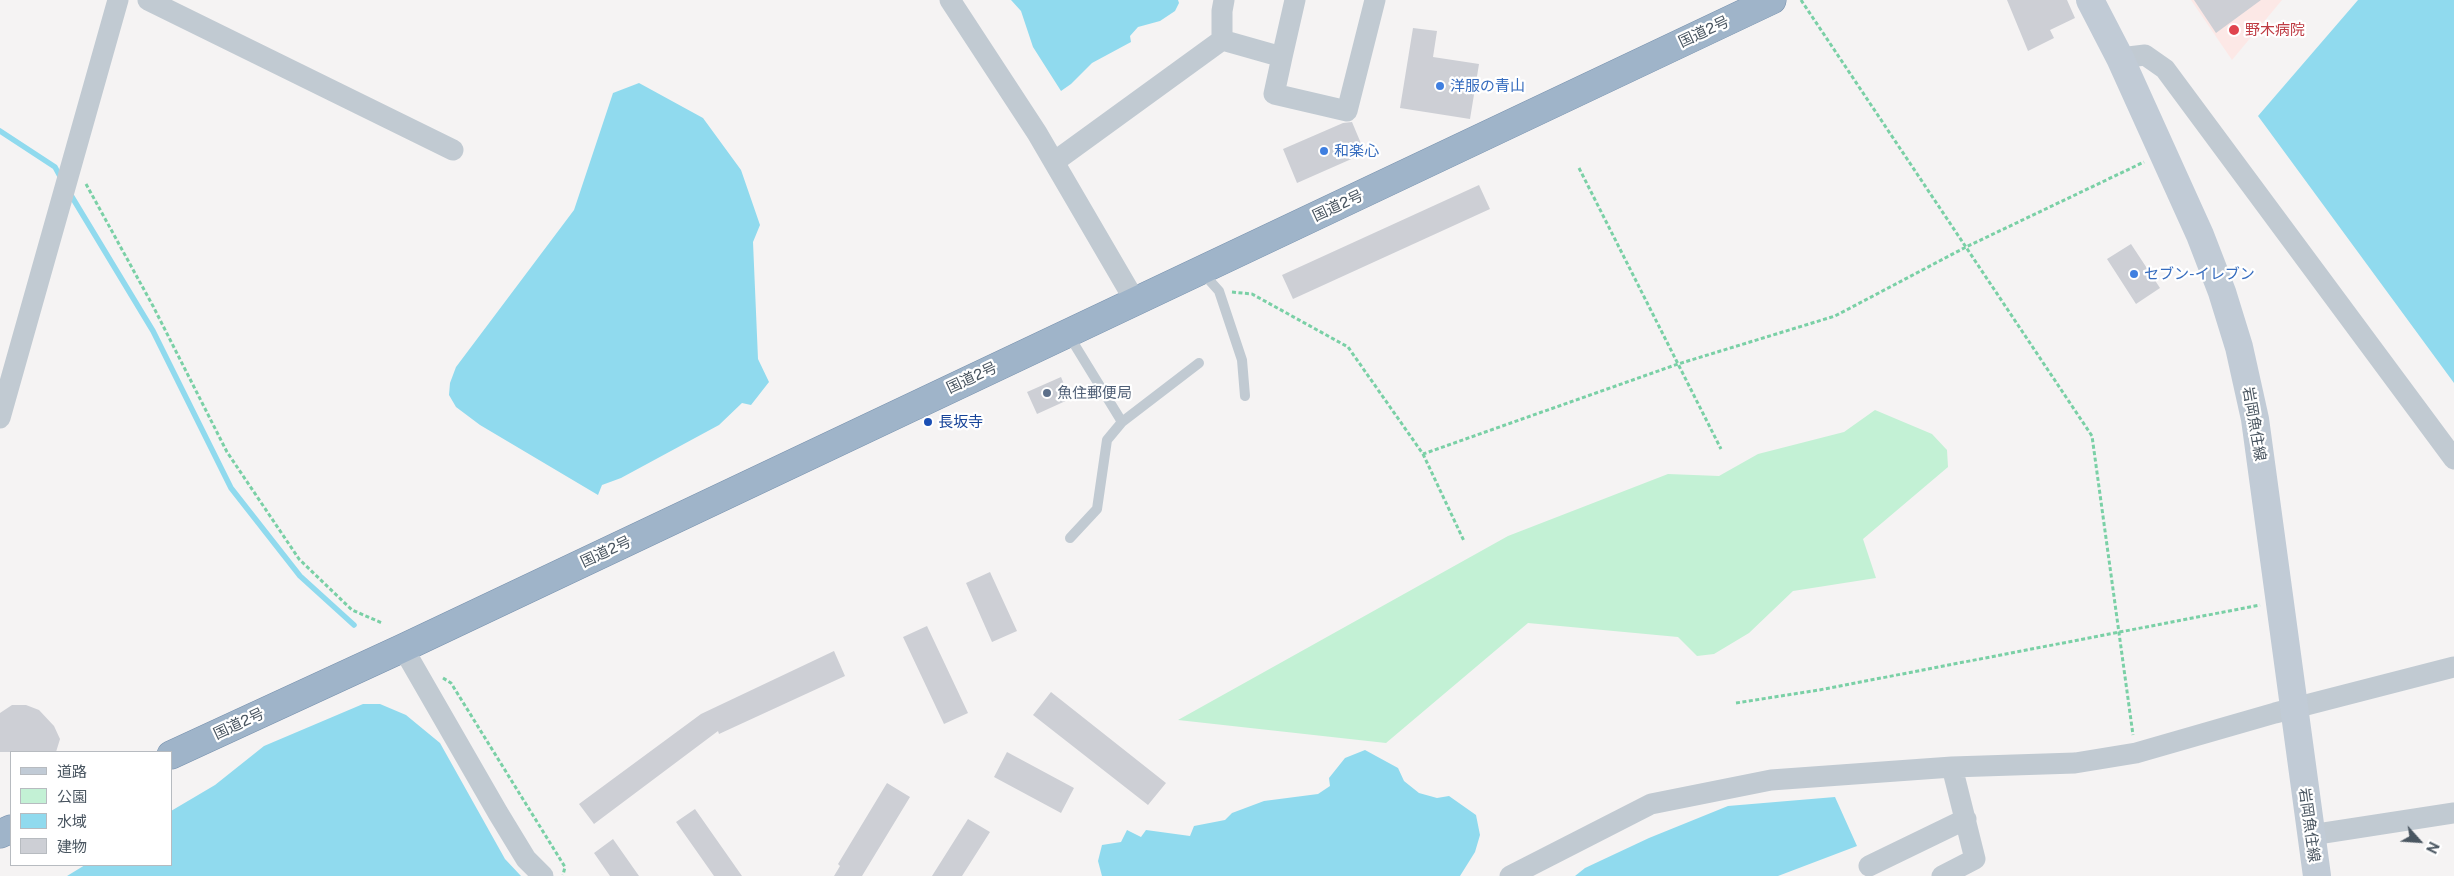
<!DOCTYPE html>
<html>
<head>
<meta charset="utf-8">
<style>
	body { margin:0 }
	#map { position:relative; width:2454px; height:876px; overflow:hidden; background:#f5f3f3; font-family:"Public Sans","Noto Sans JP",sans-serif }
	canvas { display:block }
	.legend { position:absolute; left:10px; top:751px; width:162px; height:115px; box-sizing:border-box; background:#fff; border:1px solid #b7bbc0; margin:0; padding:6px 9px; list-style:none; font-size:15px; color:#4a5661 }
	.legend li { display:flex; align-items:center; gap:10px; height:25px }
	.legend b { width:25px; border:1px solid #b7bbc0 }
	.north { position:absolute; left:2394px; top:816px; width:50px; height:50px; -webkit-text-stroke:4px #fff; paint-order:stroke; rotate:116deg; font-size:14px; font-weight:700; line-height:20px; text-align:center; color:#4a5661 }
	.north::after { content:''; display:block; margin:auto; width:18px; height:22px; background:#4a5661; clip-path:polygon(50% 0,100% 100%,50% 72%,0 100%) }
</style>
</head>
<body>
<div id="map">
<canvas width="2454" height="876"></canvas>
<ul class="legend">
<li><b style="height:6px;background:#c1cbd6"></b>道路</li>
<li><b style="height:14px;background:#c3f1d5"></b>公園</li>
<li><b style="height:14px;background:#90daee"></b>水域</li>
<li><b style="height:14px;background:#cdcfd5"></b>建物</li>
</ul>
<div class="north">N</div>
</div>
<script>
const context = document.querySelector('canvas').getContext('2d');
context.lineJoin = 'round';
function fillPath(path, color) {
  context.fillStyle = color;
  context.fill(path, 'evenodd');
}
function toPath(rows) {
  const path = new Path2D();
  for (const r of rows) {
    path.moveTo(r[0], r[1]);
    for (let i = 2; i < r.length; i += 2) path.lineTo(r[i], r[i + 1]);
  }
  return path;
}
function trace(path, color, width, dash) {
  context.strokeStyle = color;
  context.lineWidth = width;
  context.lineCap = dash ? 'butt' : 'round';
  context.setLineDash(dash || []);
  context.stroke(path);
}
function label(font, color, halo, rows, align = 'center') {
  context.font = font + ' "Public Sans","Noto Sans JP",sans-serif';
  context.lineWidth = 4.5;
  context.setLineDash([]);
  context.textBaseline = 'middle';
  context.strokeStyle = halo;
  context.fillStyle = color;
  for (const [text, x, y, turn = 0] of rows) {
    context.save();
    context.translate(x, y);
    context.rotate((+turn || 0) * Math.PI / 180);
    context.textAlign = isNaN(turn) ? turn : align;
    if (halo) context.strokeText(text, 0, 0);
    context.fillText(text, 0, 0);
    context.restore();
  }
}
const medical = toPath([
	[2191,0,2282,0,2232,60]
]);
const green = toPath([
	[1875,410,1932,434,1947,450,1948,467,1863,539,1876,578,1793,591,1749,633,1714,654,1697,656,1678,637,1528,623,1386,743,1178,720,1508,536,1668,474,1719,476,1758,454,1844,432]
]);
const water = toPath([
	[1011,0,1178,0,1179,3,1175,11,1160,21,1138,27,1130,36,1131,42,1092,63,1071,84,1061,91,1033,47,1021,11],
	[2358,0,2454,0,2454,383,2258,116],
	[639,83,703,118,741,170,760,225,753,242,758,359,769,382,751,405,742,403,719,425,621,478,602,485,598,495,480,425,456,407,449,395,450,383,456,367,574,210,613,93],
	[363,704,380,704,406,715,440,743,505,859,521,876,67,876,85,865,171,865,171,811,215,785,264,746],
	[1365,750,1398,768,1404,781,1419,793,1437,798,1449,796,1476,815,1480,835,1475,852,1460,876,1102,876,1098,861,1102,845,1121,842,1127,830,1141,837,1146,830,1190,836,1194,826,1225,820,1232,813,1264,801,1318,794,1330,786,1329,778,1345,758],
	[1835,797,1857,846,1778,876,1575,876,1585,868,1649,838,1728,806]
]);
const stream = toPath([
	[0,131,55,167,62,180],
	[69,192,153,331,231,488,300,576,354,625]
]);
const building = toPath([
	[2007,0,2067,0,2075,18,2050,30,2054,38,2028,51],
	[2194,0,2261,0,2216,33],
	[1413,28,1437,31,1433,57,1479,64,1470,119,1400,108],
	[1352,122,1365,153,1297,183,1283,149,1343,123],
	[1479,185,1490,209,1293,299,1282,275],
	[2131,244,2160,288,2136,304,2107,259],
	[1061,377,1070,399,1037,414,1027,392],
	[990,572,1017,631,992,642,966,583],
	[927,626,968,713,944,724,903,637],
	[834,651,845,676,719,734,718,731,594,824,579,804,701,714],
	[1051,692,1166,783,1148,805,1033,715],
	[12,705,26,705,39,710,54,726,60,739,56,752,0,752,0,713],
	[1007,752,1074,788,1061,813,994,777],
	[887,783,910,797,862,876,834,876,840,866,838,864],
	[695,809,742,876,714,876,676,822],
	[968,819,990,832,962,876,932,876],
	[613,839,639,876,610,876,594,853]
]);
const path = toPath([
	[1801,0,2092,436,2133,735],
	[1579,168,1721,449],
	[86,184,153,306,227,452,299,559,352,610,382,623],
	[1232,292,1252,294,1348,347,1423,454,1678,364,1835,316,1966,247,2144,162],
	[1423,454,1464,541],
	[443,678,451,683,565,867,563,875],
	[1736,703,1819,690,2260,605]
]);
const service = toPath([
	[1202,272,1219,291,1242,360,1245,396],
	[1068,334,1122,422],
	[1070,538,1097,509,1107,440,1122,422,1199,363]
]);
const minor = toPath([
	[148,0,453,150],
	[950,0,1037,133,1135,301],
	[1222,40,1222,11,1224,0],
	[1282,57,1274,94,1347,111,1375,0],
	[2120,58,2145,55,2165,69,2454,459],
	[1054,162,1222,40,1282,57,1295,0],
	[0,418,118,0],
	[403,648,498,813,526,859,543,876],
	[2311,835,2454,813],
	[1869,866,1966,819],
	[1510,876,1651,804,1771,780,1952,767,2075,763,2136,753,2275,713,2454,667],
	[1942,876,1975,859,1952,767]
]);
const secondary = toPath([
	[2090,0,2120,58,2200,235,2222,292,2239,347,2255,419,2317,876]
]);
const trunk = toPath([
	[171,755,403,648,1772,0],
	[0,834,11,829]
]);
const markers = [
	[2234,30,6,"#e0444e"],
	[1440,86,5,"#3f7fe0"],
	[1324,151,5,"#3f7fe0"],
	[2134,274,5,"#3f7fe0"],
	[1047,393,5,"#5c6f8a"],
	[928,422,5,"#1a4fb4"]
];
const healthNames = [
	["野木病院",2245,30]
];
const streetNames = [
	["国道2号",1704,32,-25],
	["国道2号",1338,206,-25],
	["国道2号",972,378,-25],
	["岩岡魚住線",2254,424,80],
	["国道2号",606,552,-25],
	["国道2号",239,724,-25],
	["岩岡魚住線",2309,825,82]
];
const shopNames = [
	["洋服の青山",1450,86],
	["和楽心",1334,151],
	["セブン-イレブン",2144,274]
];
const serviceNames = [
	["魚住郵便局",1057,393]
];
const transitNames = [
	["長坂寺",938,422]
];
fillPath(medical, '#fce8e6');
fillPath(green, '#c3f1d5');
fillPath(water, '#90daee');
trace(stream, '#90daee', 5.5);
fillPath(building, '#cdcfd5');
trace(trunk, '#7690ad', 29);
trace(path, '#7ad0a6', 3, [4, 2.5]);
trace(service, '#c1cad2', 10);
trace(minor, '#c1cad2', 21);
trace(secondary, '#c1cbd6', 28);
trace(trunk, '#9fb4c9', 28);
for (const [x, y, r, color] of markers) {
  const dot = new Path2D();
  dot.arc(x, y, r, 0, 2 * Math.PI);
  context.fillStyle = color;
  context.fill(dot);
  trace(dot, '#fff', 2);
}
label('15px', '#be3a42', '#fff', healthNames, 'left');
label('15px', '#4a5661', '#fff', streetNames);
label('15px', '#366cbe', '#fff', shopNames, 'left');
label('15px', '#4e5e75', '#fff', serviceNames, 'left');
label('15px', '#164399', '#fff', transitNames, 'left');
</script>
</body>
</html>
